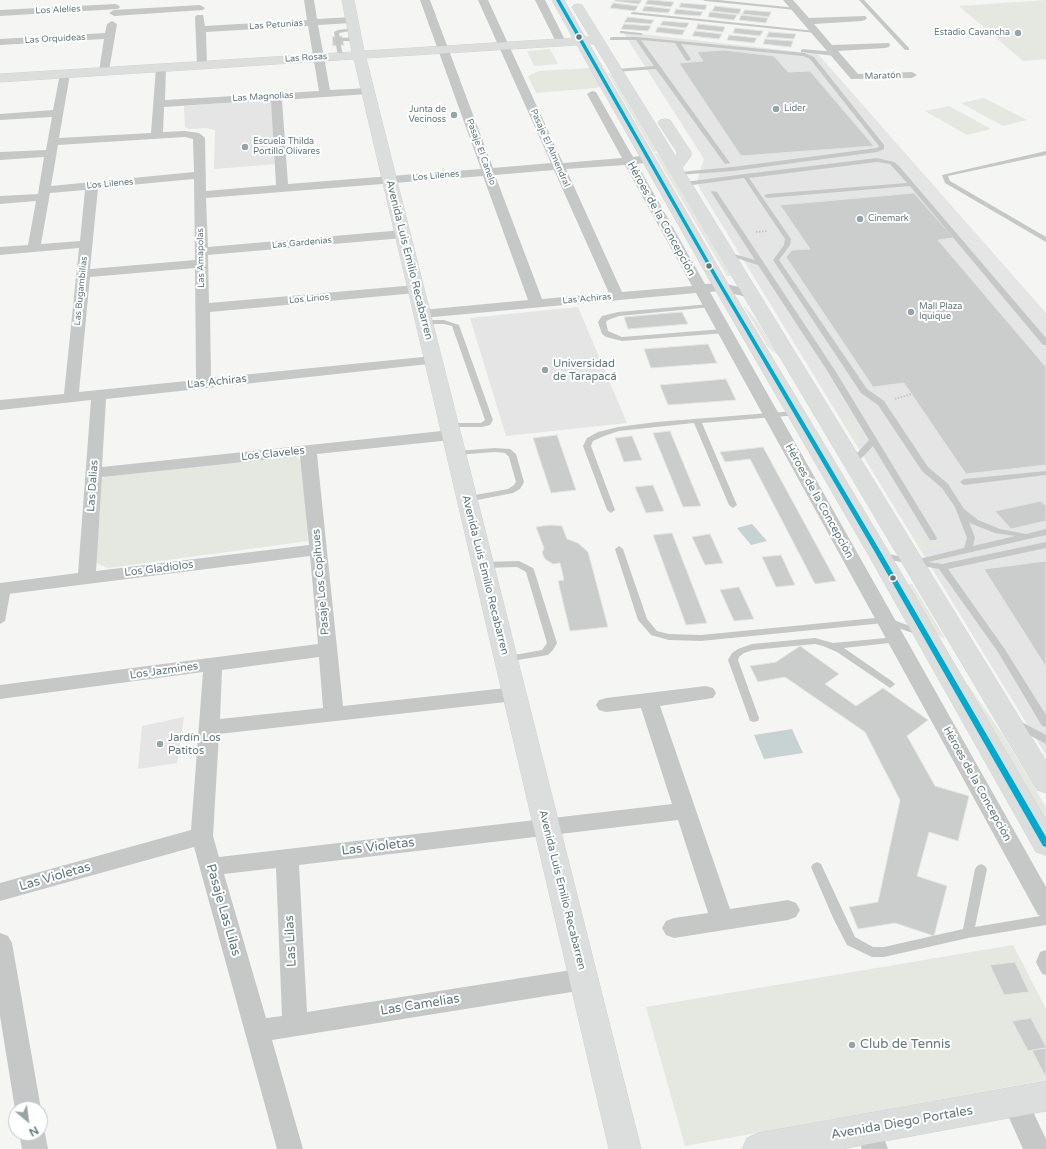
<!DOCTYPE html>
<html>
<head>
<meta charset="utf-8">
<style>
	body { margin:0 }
	#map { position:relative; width:1046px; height:1149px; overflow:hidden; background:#f5f5f4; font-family:"Varela Round",sans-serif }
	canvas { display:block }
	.north { position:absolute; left:8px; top:1101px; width:40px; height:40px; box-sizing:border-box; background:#fff; border:1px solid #c0c9cb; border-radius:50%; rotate:151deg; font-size:11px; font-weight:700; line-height:16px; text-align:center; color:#62797d }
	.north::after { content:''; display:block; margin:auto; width:14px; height:18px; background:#95a4a7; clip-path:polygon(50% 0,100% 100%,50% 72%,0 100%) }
</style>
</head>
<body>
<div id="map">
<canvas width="1046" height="1149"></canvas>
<div class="north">N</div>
</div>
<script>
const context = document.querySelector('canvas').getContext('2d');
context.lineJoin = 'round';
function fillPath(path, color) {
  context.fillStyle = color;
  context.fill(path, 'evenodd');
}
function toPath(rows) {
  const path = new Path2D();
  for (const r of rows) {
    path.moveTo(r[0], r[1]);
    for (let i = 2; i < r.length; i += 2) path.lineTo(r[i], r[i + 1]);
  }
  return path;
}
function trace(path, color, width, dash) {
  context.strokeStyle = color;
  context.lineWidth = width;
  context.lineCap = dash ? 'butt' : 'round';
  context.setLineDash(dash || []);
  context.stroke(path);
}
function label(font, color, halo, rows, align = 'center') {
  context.font = font + ' "Varela Round",sans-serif';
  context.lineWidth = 4;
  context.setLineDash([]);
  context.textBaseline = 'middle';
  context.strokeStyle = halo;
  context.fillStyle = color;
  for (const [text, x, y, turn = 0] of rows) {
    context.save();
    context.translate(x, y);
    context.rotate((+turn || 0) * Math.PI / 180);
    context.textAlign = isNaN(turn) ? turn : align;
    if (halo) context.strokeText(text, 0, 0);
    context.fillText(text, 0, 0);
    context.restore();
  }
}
const built = toPath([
	[623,32,818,54,1046,313,1046,755,700,189,697,181,704,159],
	[272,100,278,164,214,169,215,130,206,128,189,129,185,127,184,106],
	[578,307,627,423,506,436,470,318],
	[184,717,177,763,138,769,142,726]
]);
const green = toPath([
	[1046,0,1046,59,1023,61,959,6],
	[550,49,558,64,534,66,527,51],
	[590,68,601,86,596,88,536,93,528,76,539,71],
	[607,72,612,75,657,151,653,152],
	[984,98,1027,120,1003,126,961,103],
	[949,106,991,129,967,135,925,111],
	[654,153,658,153,731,276,727,276],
	[744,307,745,307,756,320,780,357,768,347],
	[848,414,862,439,857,445,839,415],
	[294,455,302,461,308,541,108,568,96,563,102,478,113,474],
	[921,537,926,544,943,542,946,547,921,550,914,538],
	[912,584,945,638,934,634,905,585],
	[965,685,968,685,1003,735,1046,807,1046,822],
	[1013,945,1046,1009,1046,1080,685,1146,646,1007]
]);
const water = toPath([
	[752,524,767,541,751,545,737,528],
	[792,729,803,753,764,759,754,735]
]);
const building = toPath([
	[615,0,642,0,639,4,614,1,615,0],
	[648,0,652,0,674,2,671,7,645,4,648,0],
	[613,3,638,6,635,11,610,8,613,3],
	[681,3,707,5,705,10,679,7,681,3],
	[645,6,671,9,668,13,642,11,645,6],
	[715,6,741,9,739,14,712,11,715,6],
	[676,9,703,12,700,16,674,14,676,9],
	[745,10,771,12,769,17,742,14,745,10],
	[710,12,737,15,734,20,708,17,710,12],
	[741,15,768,18,766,23,739,20,741,15],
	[628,17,654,20,651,24,624,22,628,17],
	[663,21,689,23,686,28,660,25,663,21],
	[624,24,651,26,648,31,621,29,624,24],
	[698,24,725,27,723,32,696,29,698,24],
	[658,27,685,30,682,35,655,32,658,27],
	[735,28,763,31,760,36,733,33,735,28],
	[695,31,722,34,719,39,692,36,695,31],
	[769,32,796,34,794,39,766,37,769,32],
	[729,35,757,38,754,43,727,40,729,35],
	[342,36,344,45,333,46,332,37,342,36],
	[765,39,793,41,791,47,763,44,765,39],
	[724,50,774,56,788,72,810,71,874,146,741,156,679,63,703,61,697,52,724,50],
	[914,193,954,238,938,240,1046,367,1046,465,966,474,904,383,873,387,786,257,792,250,810,249,780,205,914,193],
	[682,312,688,324,628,329,624,317,682,312],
	[708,344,717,363,651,368,644,349,708,344],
	[726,379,736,400,668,405,660,385,726,379],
	[670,431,701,506,683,507,653,433,670,431],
	[557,435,576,490,551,493,533,438,557,435],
	[632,436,642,460,624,462,615,438,632,436],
	[763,447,836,581,815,584,750,459,725,462,720,452,763,447],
	[653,485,664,511,646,513,635,487,653,485],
	[1041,501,1046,506,1046,521,1011,529,995,511,1041,501],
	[550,525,562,526,567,539,578,543,588,552,608,627,570,631,558,581,564,580,560,563,553,564,545,559,542,553,544,548,536,527,550,525],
	[672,533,707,623,686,625,653,535,672,533],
	[710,534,723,563,705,565,692,537,710,534],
	[781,555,795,585,776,587,762,557,781,555],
	[1046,561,1046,667,984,569,1046,561],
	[739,587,754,619,734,621,720,590,739,587],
	[800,646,839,674,825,684,856,706,883,688,928,720,907,736,935,786,969,796,958,841,929,832,917,876,947,886,934,936,895,923,858,929,849,907,878,902,900,800,865,732,785,677,758,682,750,666,776,662,800,646],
	[1015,962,1029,992,1004,995,990,965,1015,962],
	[1031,1018,1046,1047,1046,1048,1028,1051,1012,1021,1031,1018],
	[1046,1048,1046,1074,1044,1074,1032,1050,1046,1048]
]);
const path = toPath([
	[756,232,768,231],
	[895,399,911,394]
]);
const lane = toPath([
	[703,0,719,0,796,8,798,9,796,10,705,1,703,0],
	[859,0,864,0,909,48,909,50,905,50,859,0],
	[633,12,816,31,818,32,816,33,631,14,631,13,633,12],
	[354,28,356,29,356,30,339,33,340,38,356,37,359,39,356,41,340,41,343,56,338,57,334,32,338,30,354,28],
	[622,31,641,33,643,34,641,35,620,33,620,31,622,31],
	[612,37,637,37,804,53,814,57,884,145,884,149,877,152,733,171,677,175,676,174,679,172,733,167,877,148,879,146,810,59,803,56,681,44,691,59,688,61,686,60,675,43,641,40,730,163,725,164,656,69,615,72,614,71,617,69,654,66,636,40,610,40,610,38,612,37],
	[803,49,835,52,838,54,835,56,801,52,801,50,803,49],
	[1046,151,1046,155,948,176,950,181,1046,237,1046,242,945,183,942,175,1046,151],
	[877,158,894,162,899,166,1046,338,1046,345,1043,345,910,186,767,198,764,196,767,194,907,183,890,164,877,162,749,178,791,239,790,245,779,260,867,389,884,401,928,467,948,484,964,509,978,520,1000,529,1026,534,1046,529,1046,535,928,562,942,564,1046,542,1046,548,948,569,1004,648,1046,715,1046,727,1042,726,998,652,939,569,880,558,876,555,880,552,915,560,964,548,967,538,955,507,942,488,922,471,878,405,861,393,773,260,784,245,785,239,744,178,685,186,682,184,685,182,745,174,877,158],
	[969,522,972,524,995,533,1015,536,973,546,975,538,969,522],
	[712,191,717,192,836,372,937,538,936,540,930,540,873,446,856,464,850,464,849,462,869,440,828,372,758,265,724,254,727,252,755,260,711,192,712,191],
	[710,304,713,306,712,307,619,316,608,320,606,322,608,331,622,337,723,329,726,329,726,333,622,341,606,337,602,334,598,322,602,316,618,312,710,304],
	[421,320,444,320,459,325,493,420,490,425,482,427,449,427,445,425,449,423,481,423,485,420,452,326,444,324,424,324,420,322,421,320],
	[795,411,798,411,799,413,798,415,702,423,737,505,733,508,729,505,694,423,619,431,604,436,593,441,591,446,615,510,611,513,607,510,583,446,587,438,598,432,618,427,656,422,795,411],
	[495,448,510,449,516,454,524,482,520,489,513,493,467,502,464,501,463,499,464,497,508,489,514,485,516,482,509,457,505,453,495,452,456,455,452,453,456,451,495,448],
	[1046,471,1046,475,964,485,960,482,964,479,1046,471],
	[619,546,623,549,647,619,657,631,669,634,701,635,885,617,924,631,926,633,921,636,884,623,701,641,669,640,654,636,651,635,638,620,615,549,619,546],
	[519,561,533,568,534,570,557,643,553,650,548,655,506,662,503,661,501,659,503,657,542,650,547,643,526,572,517,567,483,568,479,565,483,562,519,561],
	[6,585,11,588,5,621,0,624,0,596,1,588,6,585],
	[896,637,901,640,899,642,844,648,893,682,895,684,893,686,890,688,837,652,823,646,815,644,753,650,744,653,739,657,738,660,759,718,758,721,754,722,750,721,749,718,728,660,732,653,738,649,752,644,815,638,833,643,896,637],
	[1016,719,1046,735,1046,744,1012,726,1011,723,1012,720,1016,719],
	[817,862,821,864,855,937,873,947,884,947,963,929,975,869,977,866,981,864,985,866,987,869,975,927,1046,915,1046,925,968,938,884,957,872,957,847,945,834,920,811,867,813,864,817,862],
	[1046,950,1046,975,1042,974,1036,962,1040,952,1046,950]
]);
const street = toPath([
	[304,0,314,0,317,19,352,17,357,20,352,23,318,25,330,90,368,88,373,91,368,94,282,100,288,184,481,169,420,0,430,0,493,168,551,163,478,0,488,0,563,163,622,158,587,94,592,91,596,92,633,157,640,156,644,157,646,160,644,163,637,164,705,284,722,283,756,291,758,294,756,297,751,298,722,291,710,292,1046,887,1046,918,1038,915,696,293,422,318,417,317,415,314,417,311,422,310,528,300,483,176,206,198,208,247,403,230,408,231,409,234,408,237,403,238,208,255,209,303,416,285,421,286,423,289,421,292,416,293,210,312,211,378,433,356,438,357,440,360,438,363,106,399,102,467,451,430,457,432,459,435,457,438,451,440,317,454,343,706,515,687,522,689,525,694,522,699,515,701,219,734,213,836,219,857,672,804,641,708,606,712,599,710,596,705,599,700,606,698,706,686,713,688,716,693,713,698,660,706,730,909,788,900,796,903,800,910,796,917,788,920,674,938,666,935,662,928,666,921,674,918,708,913,678,820,299,865,307,1012,584,968,592,972,596,979,592,986,584,990,272,1040,303,1149,277,1149,194,847,0,901,0,883,191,830,203,672,0,699,0,685,318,644,310,556,0,595,0,583,78,573,91,400,0,410,0,400,64,394,79,248,0,255,0,247,28,245,36,201,0,204,0,196,38,194,44,157,0,160,0,152,46,150,52,117,0,120,0,114,53,110,60,74,65,71,70,74,59,138,151,133,156,68,161,65,166,68,165,100,319,91,308,26,206,32,207,65,202,68,197,65,195,17,197,15,203,15,205,26,307,20,304,0],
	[271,100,276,185,206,191,205,138,203,136,199,133,185,131,163,132,164,107,271,100],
	[185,137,193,139,194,172,51,186,58,145,185,137],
	[625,165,692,286,622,292,566,169,625,165],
	[554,170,609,293,542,299,495,175,554,170],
	[194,179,195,260,90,269,98,188,194,179],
	[85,190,80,241,41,244,50,193,85,190],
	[195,268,196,380,79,392,90,277,195,268],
	[300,456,309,545,96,571,102,477,300,456],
	[319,657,323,708,220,719,222,670,319,657],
	[276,868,282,1016,266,1018,224,874,276,868],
	[535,0,545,0,566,42,565,44,557,44,535,0],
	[783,0,793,0,809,18,865,16,867,18,865,20,862,21,814,24,832,45,889,43,890,45,889,47,885,48,838,51,858,74,912,72,917,75,912,78,851,79,783,0],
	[115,4,118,5,120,7,118,9,0,16,0,10,115,4],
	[200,5,205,8,203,10,114,16,109,13,114,10,200,5],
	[112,21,117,24,109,71,104,74,99,71,104,39,0,45,0,39,105,33,107,24,112,21],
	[0,933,8,936,12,943,41,1109,40,1111,40,1109,16,1109,16,1111,15,1109,0,1016,0,933],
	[1015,1090,1024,1093,1046,1139,1046,1149,1023,1149,1002,1102,1006,1093,1015,1090],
	[868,1116,877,1120,888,1149,862,1149,855,1129,859,1120,868,1116],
	[40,1124,45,1133,48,1149,22,1149,19,1133,40,1133,40,1124]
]);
const secondary = toPath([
	[342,0,354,0,364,51,573,38,552,0,564,0,585,37,590,37,572,7,574,5,578,4,582,5,676,157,677,152,658,123,660,120,665,119,670,120,691,152,691,156,682,168,1046,761,1046,793,1037,790,594,44,589,44,725,279,890,554,1046,820,1046,855,1036,852,868,554,709,279,577,45,366,58,641,1149,609,1149,354,59,0,82,0,74,352,52,342,0],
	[1046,1081,1046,1111,842,1149,742,1149,747,1138,758,1133,1046,1081]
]);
const bus1 = toPath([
	[556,0,560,0,719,279,882,554,1046,837,1046,847,1043,846,876,554,715,279,556,0]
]);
const markers = [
	[1018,33,4,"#95a4a7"],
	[579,37,3.5,"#62797d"],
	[776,109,4,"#95a4a7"],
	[454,115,4,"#95a4a7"],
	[245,147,4,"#95a4a7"],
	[860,219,4,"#95a4a7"],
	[709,266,3.5,"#62797d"],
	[911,312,4,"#95a4a7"],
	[545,370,4,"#95a4a7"],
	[893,578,3.5,"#62797d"],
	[160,744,4,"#95a4a7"],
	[852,1045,4,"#95a4a7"]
];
const farStreetnames = [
	["Los Alelíes",58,10,-3],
	["Las Petunias",276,25,-4],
	["Las Orquídeas",55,39,-3],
	["Las Rosas",306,58,-4],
	["Maratón",883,76,-2],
	["Las Magnolias",263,97,-3],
	["Pasaje El Almendral",550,148,66],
	["Pasaje El Canelo",481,152,70],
	["Los Lilenes",436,176,-5],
	["Los Lilenes",110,184,-5],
	["Las Gardenias",302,243,-5],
	["Las Amapolas",201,258,-91],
	["Las Bugambilias",81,291,-84],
	["Los Lirios",309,299,-5],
	["Las Achiras",587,299,-5]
];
const farPoinames = [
	["Estadio Cavancha",1010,33,"right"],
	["Lider",784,109],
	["Junta de",446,110,"right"],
	["Vecinoss",446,120,"right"],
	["Escuela Thilda",253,142],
	["Portillo Olivares",253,152],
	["Cinemark",868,219],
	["Mall Plaza",919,307],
	["Iquique",919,317]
];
const streetNames = [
	["Héroes de la Concepción",661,219,61],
	["Avenida Luis Emilio Recabarren",409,260,76],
	["Las Achiras",217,382,-6],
	["Los Claveles",273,454,-6],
	["Las Dalias",93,486,-86],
	["Héroes de la Concepción",819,501,61],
	["Los Gladiolos",159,569,-7],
	["Avenida Luis Emilio Recabarren",485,575,76],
	["Pasaje Los Copihues",321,582,-95],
	["Los Jazmines",164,671,-8],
	["Héroes de la Concepción",977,784,61],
	["Avenida Luis Emilio Recabarren",562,890,76]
];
const poiNames = [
	["Universidad",553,364],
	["de Tarapacá",553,377],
	["Jardín Los",168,738],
	["Patitos",168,751]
];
const nearStreetnames = [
	["Las Violetas",378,847,-7],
	["Las Violetas",55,877,-16],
	["Pasaje Las Lilas",223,910,74],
	["Las Lilas",291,941,-93],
	["Las Camelias",420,1005,-9],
	["Avenida Diego Portales",902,1123,-10]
];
const nearPoinames = [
	["Club de Tennis",860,1045]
];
fillPath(built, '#e4e5e4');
fillPath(green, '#e5e7e1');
fillPath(water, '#c7d3d2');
fillPath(building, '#cbcdcd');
trace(building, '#e4e4e4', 1);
trace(secondary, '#d1d2d2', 1);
trace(path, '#c5c6c7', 2, [1.5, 1.5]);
fillPath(lane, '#c6c8c8');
fillPath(street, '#c6c8c8');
fillPath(secondary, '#dcdddd');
fillPath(bus1, '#00a9ce');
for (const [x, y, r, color] of markers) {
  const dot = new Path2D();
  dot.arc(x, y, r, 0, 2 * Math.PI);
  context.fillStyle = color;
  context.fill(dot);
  trace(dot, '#fff', 1.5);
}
label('9px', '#62797d', '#fff', farStreetnames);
label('9px', '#62797d', '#fff', farPoinames, 'left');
label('11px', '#62797d', '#fff', streetNames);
label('11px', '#62797d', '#fff', poiNames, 'left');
label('13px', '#62797d', '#fff', nearStreetnames);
label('13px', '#62797d', '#fff', nearPoinames, 'left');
</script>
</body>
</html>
